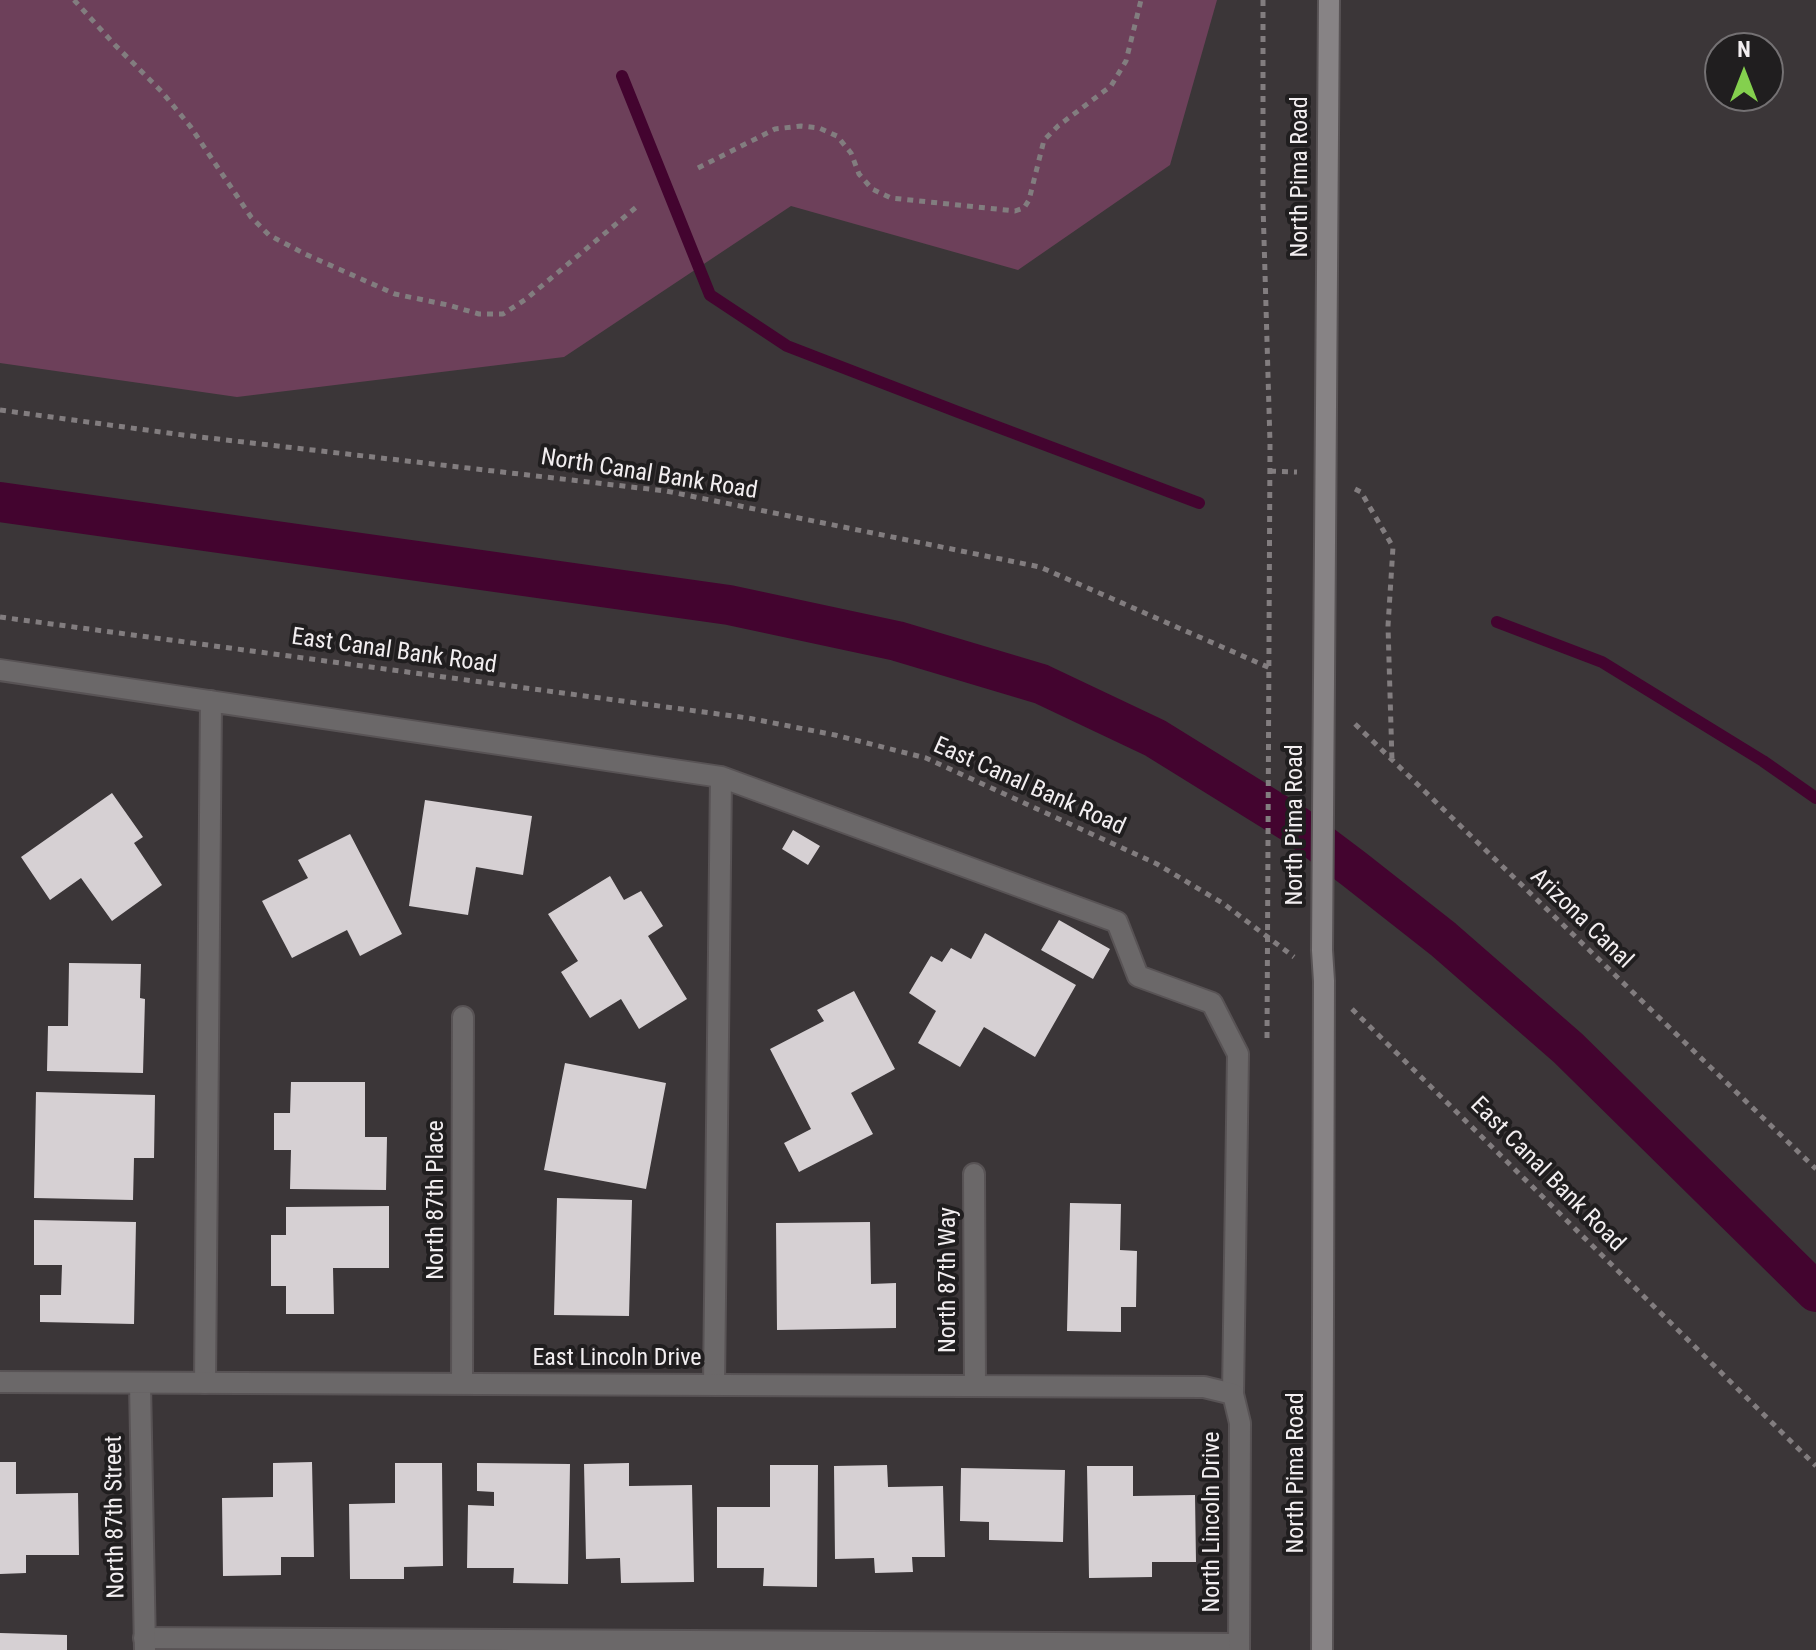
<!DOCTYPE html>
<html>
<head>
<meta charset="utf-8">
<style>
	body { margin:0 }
	#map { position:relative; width:1816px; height:1650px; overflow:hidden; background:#3b3638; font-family:"Roboto Condensed",sans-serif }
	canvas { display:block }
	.north { position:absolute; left:1704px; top:32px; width:80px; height:80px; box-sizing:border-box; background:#201e1f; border:2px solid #747173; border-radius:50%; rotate:0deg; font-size:22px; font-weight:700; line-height:32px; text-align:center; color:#f2eef0 }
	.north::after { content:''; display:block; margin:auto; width:28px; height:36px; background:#84d04e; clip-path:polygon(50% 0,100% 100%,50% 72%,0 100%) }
</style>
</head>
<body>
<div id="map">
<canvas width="1816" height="1650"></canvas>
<div class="north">N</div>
</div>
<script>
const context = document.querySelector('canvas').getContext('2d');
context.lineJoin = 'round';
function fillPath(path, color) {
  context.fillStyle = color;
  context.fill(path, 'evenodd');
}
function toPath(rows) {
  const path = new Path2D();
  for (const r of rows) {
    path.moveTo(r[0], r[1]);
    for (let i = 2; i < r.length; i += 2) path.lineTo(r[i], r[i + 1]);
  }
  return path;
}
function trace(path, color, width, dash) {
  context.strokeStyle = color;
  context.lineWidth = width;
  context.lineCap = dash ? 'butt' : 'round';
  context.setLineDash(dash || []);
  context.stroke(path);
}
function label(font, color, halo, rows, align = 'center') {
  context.font = font + ' "Roboto Condensed",sans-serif';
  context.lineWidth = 8;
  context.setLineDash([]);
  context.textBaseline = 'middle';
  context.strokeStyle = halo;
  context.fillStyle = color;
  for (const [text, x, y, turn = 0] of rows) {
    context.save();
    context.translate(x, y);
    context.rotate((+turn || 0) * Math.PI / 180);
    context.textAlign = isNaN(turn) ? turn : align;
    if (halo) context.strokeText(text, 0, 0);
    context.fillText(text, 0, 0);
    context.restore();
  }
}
const green = toPath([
	[0,0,1217,0,1170,165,1018,270,791,206,564,357,237,397,0,363]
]);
const stream = toPath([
	[622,76,710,295,787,346,958,412,1199,503],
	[1497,622,1602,662,1763,761,1816,798]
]);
const canal = toPath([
	[0,502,729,605,897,641,1041,684,1155,738,1297,826,1354,869,1443,939,1568,1048,1816,1292]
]);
const building = toPath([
	[112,793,143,837,134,843,162,885,112,921,81,878,50,900,21,857],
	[425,800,532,816,523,875,476,867,468,915,409,906],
	[793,830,820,846,808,865,782,849],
	[350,834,402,934,360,956,347,930,292,958,262,901,308,878,298,860],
	[610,876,624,900,641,891,663,926,648,936,687,999,639,1029,621,999,590,1018,561,972,578,961,548,914],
	[1059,920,1110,949,1093,979,1041,950],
	[985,933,1076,985,1035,1057,984,1027,960,1067,918,1043,936,1011,909,993,931,956,942,962,951,948,971,959],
	[69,963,141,964,140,998,145,999,143,1073,47,1071,48,1026,68,1026],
	[854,991,895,1069,851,1093,873,1134,799,1172,784,1143,811,1129,770,1049,824,1021,817,1010],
	[565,1063,666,1083,646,1189,544,1170],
	[291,1082,365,1082,365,1137,387,1137,386,1190,290,1189,291,1150,274,1150,274,1113,290,1113],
	[36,1092,155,1095,154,1158,134,1158,133,1200,34,1198],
	[557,1198,632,1200,629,1316,554,1315],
	[1070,1203,1121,1204,1120,1250,1137,1251,1136,1307,1121,1307,1121,1332,1067,1331],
	[389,1206,389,1268,333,1268,334,1314,286,1314,286,1286,271,1286,271,1235,286,1235,286,1207],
	[34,1220,136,1222,134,1324,40,1322,40,1295,61,1295,62,1265,34,1265],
	[870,1222,871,1284,896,1283,896,1328,777,1330,776,1223],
	[0,1462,16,1462,16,1494,78,1493,79,1555,26,1555,26,1573,0,1574],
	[312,1462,314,1557,281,1557,281,1575,223,1576,222,1498,273,1497,273,1463],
	[395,1463,442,1463,443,1566,404,1567,404,1579,350,1579,349,1504,395,1503],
	[477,1463,570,1464,568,1584,513,1583,514,1568,467,1568,468,1505,494,1506,494,1492,477,1491],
	[629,1463,629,1486,692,1485,694,1582,621,1583,620,1558,586,1559,584,1464],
	[770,1465,818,1465,817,1587,763,1586,764,1568,717,1568,717,1507,770,1507],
	[887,1465,888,1487,943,1486,945,1557,912,1557,913,1572,875,1573,874,1558,835,1559,834,1466],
	[1087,1466,1133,1466,1133,1496,1195,1495,1196,1562,1152,1562,1152,1577,1089,1578],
	[961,1468,1065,1470,1063,1542,989,1540,989,1522,960,1521],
	[0,1633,67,1635,67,1650,0,1650]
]);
const path = toPath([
	[74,0,115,45,162,92,190,126,251,217,269,235,305,254,395,294,448,305,479,314,503,314,526,299,640,204],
	[1263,0,1263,205,1270,443,1267,1040],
	[698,168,775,129,801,126,819,128,837,136,851,153,859,174,872,189,891,198,1015,211,1024,208,1029,200,1044,140,1058,126,1111,86,1126,61,1141,0],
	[0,410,183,435,666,491,1040,567,1270,668],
	[1270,471,1297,472],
	[1355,489,1361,492,1393,547,1388,626,1392,761],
	[0,617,748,718,835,735,926,758,1157,864,1224,904,1294,957],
	[1355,724,1816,1169],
	[1352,1009,1816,1466]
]);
const lane = toPath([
	[0,670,721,777,1117,922,1138,976,1212,1003,1238,1054,1233,1394],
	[205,1383,211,701],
	[714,1385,721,777],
	[144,1638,1239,1644]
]);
const street = toPath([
	[974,1174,975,1386],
	[0,1382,1204,1387,1233,1394,1240,1423,1239,1650],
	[140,1383,145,1650],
	[462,1384,463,1017]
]);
const secondary = toPath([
	[1322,1650,1324,981,1322,950,1329,0]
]);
const streetNames = [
	["North Pima Road",1301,177,-90],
	["North Canal Bank Road",649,475,9],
	["East Canal Bank Road",394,652,8],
	["East Canal Bank Road",1029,787,24],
	["North Pima Road",1296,825,-90],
	["Arizona Canal",1581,919,44],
	["East Canal Bank Road",1547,1175,45],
	["North 87th Place",437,1200,-90],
	["North 87th Way",949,1280,-90],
	["East Lincoln Drive",617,1359],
	["North Pima Road",1297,1473,-90],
	["North 87th Street",116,1517,-91],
	["North Lincoln Drive",1213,1522,-90]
];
fillPath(green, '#6d405a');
trace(stream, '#43042f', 12);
trace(canal, '#43042f', 40);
fillPath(building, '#d6d0d3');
trace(lane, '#585355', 24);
trace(street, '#585355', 24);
trace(secondary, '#585355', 24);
trace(path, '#827d7f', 5, [6, 6]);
trace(lane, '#6b6869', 20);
trace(street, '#6b6869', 20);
trace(secondary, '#878385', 20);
label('24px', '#f2eef0', '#201e1f', streetNames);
</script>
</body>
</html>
